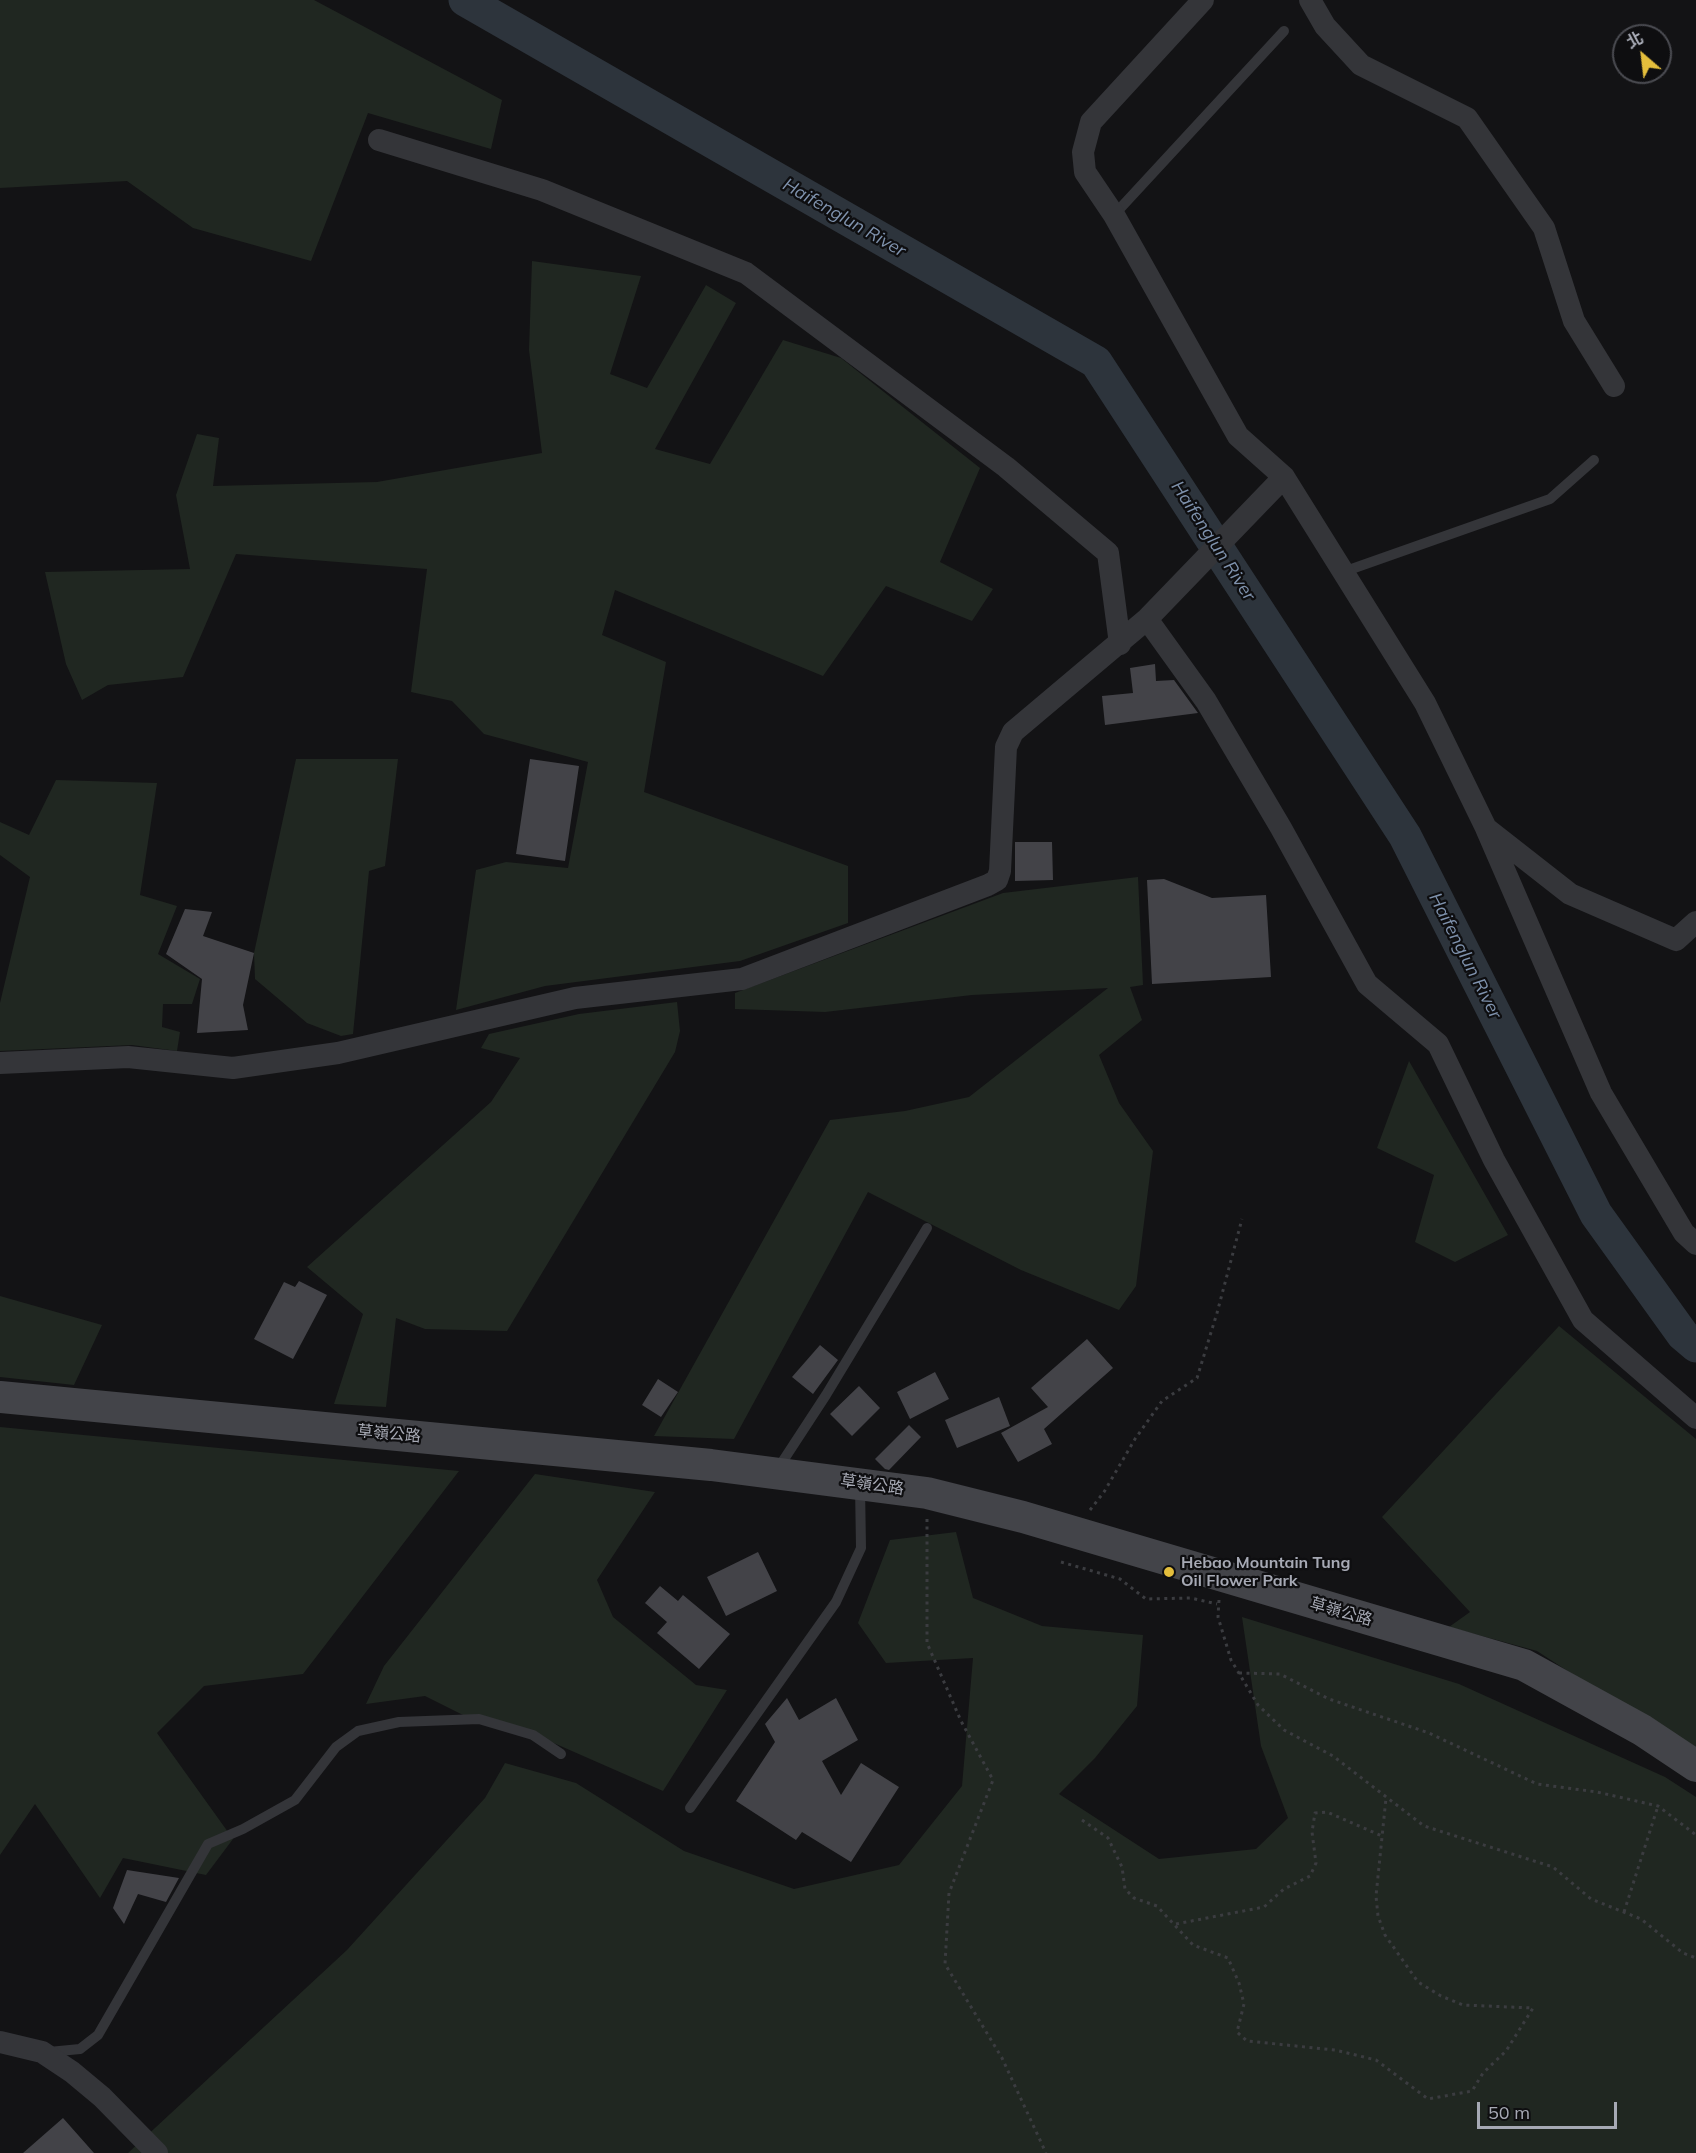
<!DOCTYPE html>
<html>
<head>
<meta charset="utf-8">
<style>
	body { margin:0 }
	#map { position:relative; width:1696px; height:2153px; overflow:hidden; background:#131315; font-family:Mulish,"Noto Sans TC",sans-serif }
	canvas { display:block }
	.north { position:absolute; left:1612px; top:24px; width:60px; height:60px; box-sizing:border-box; background:#0e0e10; border:2px solid #4b4c52; border-radius:50%; rotate:332deg; font-size:16px; font-weight:700; line-height:24px; text-align:center; color:#a6a9b4 }
	.north::after { content:''; display:block; margin:auto; width:21px; height:27px; background:#e4be3c; clip-path:polygon(50% 0,100% 100%,50% 72%,0 100%) }
	.scale { position:absolute; left:1477px; top:2102px; width:140px; height:27px; box-sizing:border-box; border:3px solid #a6a9b4; border-top:0; padding-left:8px; font-size:18px; line-height:21px; white-space:nowrap; color:#a6a9b4; -webkit-text-stroke:4px #0e0e10; paint-order:stroke }
</style>
</head>
<body>
<div id="map">
<canvas width="1696" height="2153"></canvas>
<div class="north">北</div>
<div class="scale">50 m</div>
</div>
<script>
const context = document.querySelector('canvas').getContext('2d');
context.lineJoin = 'round';
function fillPath(path, color) {
  context.fillStyle = color;
  context.fill(path, 'evenodd');
}
function toPath(rows) {
  const path = new Path2D();
  for (const r of rows) {
    path.moveTo(r[0], r[1]);
    for (let i = 2; i < r.length; i += 2) path.lineTo(r[i], r[i + 1]);
  }
  return path;
}
function trace(path, color, width, dash) {
  context.strokeStyle = color;
  context.lineWidth = width;
  context.lineCap = dash ? 'butt' : 'round';
  context.setLineDash(dash || []);
  context.stroke(path);
}
function label(font, color, halo, rows, align = 'center') {
  context.font = font + ' Mulish,"Noto Sans TC",sans-serif';
  context.lineWidth = 4.5;
  context.setLineDash([]);
  context.textBaseline = 'middle';
  context.strokeStyle = halo;
  context.fillStyle = color;
  for (const [text, x, y, turn = 0] of rows) {
    context.save();
    context.translate(x, y);
    context.rotate((+turn || 0) * Math.PI / 180);
    context.textAlign = isNaN(turn) ? turn : align;
    if (halo) context.strokeText(text, 0, 0);
    context.fillText(text, 0, 0);
    context.restore();
  }
}
const green = toPath([
	[0,0,314,0,502,100,491,149,368,113,311,261,193,228,127,181,0,188],
	[532,261,641,276,610,374,647,388,706,285,736,303,655,449,710,464,783,340,841,358,980,468,940,562,993,589,972,621,886,586,823,676,615,590,602,635,666,662,644,792,848,866,848,923,740,961,545,986,456,1010,476,870,506,862,568,868,588,762,484,734,452,701,411,692,427,569,236,554,183,677,108,685,82,700,66,664,45,572,190,569,176,495,197,434,219,438,213,486,377,482,542,453,529,350],
	[296,759,398,759,385,866,369,871,353,1034,341,1036,307,1023,255,979,254,953],
	[56,780,157,783,140,895,177,906,158,954,200,979,192,1004,163,1004,162,1027,180,1032,177,1051,132,1045,0,1051,0,1003,30,877,0,855,0,822,29,835],
	[1138,877,1143,985,1130,987,1142,1020,1099,1055,1119,1103,1153,1151,1136,1286,1119,1310,1021,1270,868,1192,734,1439,654,1436,830,1120,905,1111,969,1097,1108,988,972,995,825,1012,735,1009,735,993,1003,893],
	[677,1002,680,1031,675,1052,507,1331,425,1329,396,1318,386,1407,334,1404,363,1314,307,1267,491,1102,520,1058,481,1048,489,1034,579,1014],
	[1409,1061,1508,1235,1455,1262,1415,1242,1434,1175,1377,1148],
	[0,1296,102,1325,74,1385,0,1377],
	[1559,1326,1696,1439,1696,1755,1537,1651,1449,1627,1470,1612,1382,1517],
	[0,1427,459,1471,303,1674,204,1686,157,1733,233,1839,206,1875,123,1858,100,1898,35,1804,0,1855],
	[535,1474,655,1492,597,1580,613,1617,696,1685,727,1690,663,1791,515,1726,469,1718,425,1696,366,1704,384,1666],
	[956,1532,973,1598,1042,1626,1143,1635,1137,1706,1095,1758,1059,1794,1159,1859,1256,1849,1288,1818,1261,1746,1242,1617,1459,1684,1665,1777,1696,1797,1696,2153,128,2153,347,1950,485,1798,505,1763,576,1783,684,1851,794,1889,899,1865,962,1786,973,1658,886,1663,858,1623,890,1540]
]);
const river = toPath([
	[465,0,1096,362,1405,836,1596,1214,1683,1335,1696,1346]
]);
const building = toPath([
	[1155,664,1156,681,1174,680,1198,713,1105,725,1102,696,1133,693,1130,668],
	[530,759,579,766,565,861,516,854],
	[1015,842,1052,842,1053,880,1015,881],
	[1164,879,1212,898,1266,895,1271,977,1152,984,1147,880],
	[185,909,212,912,203,936,254,953,243,1005,248,1030,197,1033,202,979,166,954],
	[299,1281,327,1295,293,1359,254,1339,284,1282,295,1287],
	[1087,1339,1113,1368,1044,1429,1052,1444,1018,1462,1001,1433,1048,1407,1031,1388],
	[820,1345,838,1360,813,1394,792,1377],
	[935,1372,949,1399,910,1419,897,1392],
	[658,1379,678,1392,661,1417,642,1405],
	[859,1386,880,1408,852,1436,830,1414],
	[999,1397,1010,1426,957,1448,945,1420],
	[909,1425,921,1437,889,1470,885,1469,875,1459],
	[758,1552,777,1591,726,1616,707,1577],
	[660,1586,678,1601,683,1595,730,1634,699,1669,657,1633,667,1622,645,1603],
	[787,1698,799,1720,836,1698,858,1740,822,1761,841,1795,861,1763,899,1787,851,1862,802,1832,796,1840,736,1801,775,1742,765,1724],
	[127,1870,179,1878,166,1902,138,1894,124,1924,113,1908],
	[63,2118,94,2153,23,2153]
]);
const path = toPath([
	[1090,1510,1104,1492,1135,1439,1162,1401,1197,1378,1217,1313,1242,1219],
	[927,1519,927,1643,961,1721,993,1780,949,1893,945,1964,1002,2058,1046,2153],
	[1061,1562,1120,1579,1146,1599,1191,1598,1217,1604],
	[1219,1600,1218,1617,1231,1660,1258,1705,1284,1730,1333,1756,1424,1826,1553,1867,1591,1899,1641,1919,1683,1953,1696,1958],
	[1239,1673,1280,1674,1329,1699,1429,1733,1537,1784,1597,1792,1658,1806,1696,1835],
	[1082,1820,1108,1838,1122,1867,1125,1889,1134,1898,1157,1906,1193,1945,1228,1958,1239,1983,1244,2004,1237,2032,1247,2041,1335,2050,1376,2060,1428,2099,1472,2091,1483,2073,1506,2051,1533,2008,1463,2005,1441,1996,1418,1982,1385,1935,1378,1916,1376,1896,1386,1798],
	[1624,1912,1658,1806],
	[1176,1924,1264,1907,1284,1889,1310,1876,1316,1863,1312,1832,1315,1813,1327,1812,1382,1836]
]);
const service = toPath([
	[1114,215,1284,31],
	[1343,572,1550,499,1594,460],
	[777,1470,826,1395,927,1228],
	[690,1808,836,1602,861,1548,860,1486],
	[49,2052,80,2049,98,2035,208,1844,243,1829,295,1800,336,1747,358,1731,399,1722,479,1719,533,1735,561,1754]
]);
const minor = toPath([
	[1203,0,1091,122,1083,152,1085,172,1114,215,1238,436,1284,477,1425,703,1486,828,1601,1093,1684,1233,1696,1244],
	[1310,0,1325,26,1361,65,1467,118,1544,228,1574,321,1614,386],
	[379,140,542,190,746,273,1006,467,1108,553,1120,644],
	[1147,619,1206,701,1281,828,1367,984,1438,1044,1494,1160,1583,1320,1696,1418],
	[1487,829,1570,894,1676,940,1696,922],
	[0,1063,128,1057,233,1068,338,1053,575,998,742,979,988,885,997,880,1000,871,1006,747,1013,732,1147,619,1284,477],
	[0,2042,42,2052,72,2072,102,2097,157,2153]
]);
const secondary = toPath([
	[0,1397,711,1465,927,1493,1023,1517,1524,1665,1642,1730,1696,1766]
]);
const markers = [
	[1169,1572,6,"#e4be3c"]
];
const streetNames = [
	["草嶺公路",389,1434,5],
	["草嶺公路",872,1485,8],
	["草嶺公路",1341,1612,16]
];
const poiNames = [
	["Hebao Mountain Tung",1181,1563],
	["Oil Flower Park",1181,1581]
];
const waterNames = [
	["Haifenglun River",844,218,30],
	["Haifenglun River",1213,541,57],
	["Haifenglun River",1465,956,63]
];
fillPath(green, '#202721');
trace(river, '#2d343c', 33);
fillPath(building, '#434348');
trace(path, '#3b3c40', 3, [3, 4.5]);
trace(service, '#343539', 10);
trace(minor, '#343539', 22);
trace(secondary, '#434449', 32);
for (const [x, y, r, color] of markers) {
  const dot = new Path2D();
  dot.arc(x, y, r, 0, 2 * Math.PI);
  context.fillStyle = color;
  context.fill(dot);
  trace(dot, '#0e0e10', 2);
}
label('16px', '#a6a9b4', '#0e0e10', streetNames);
label('bold 16px', '#a6a9b4', '#0e0e10', poiNames, 'left');
label('italic 18px', '#7f92ad', '#0e0e10', waterNames);
</script>
</body>
</html>
